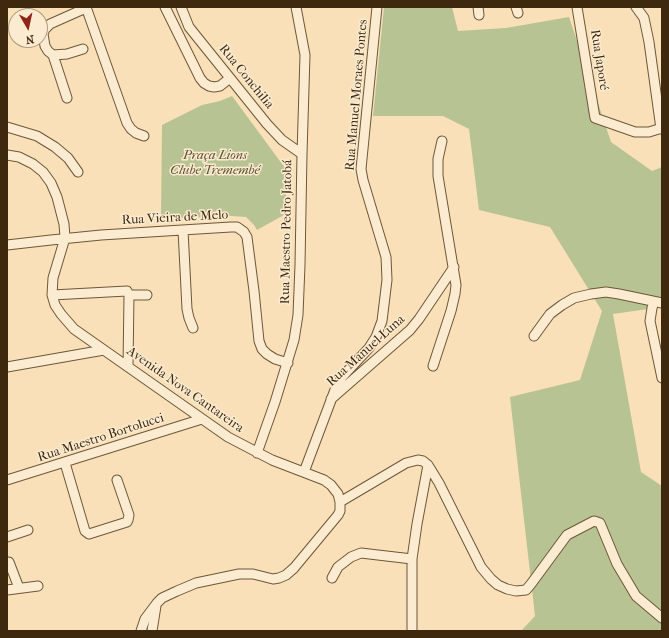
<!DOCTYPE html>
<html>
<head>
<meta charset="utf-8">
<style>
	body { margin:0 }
	#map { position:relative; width:669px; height:638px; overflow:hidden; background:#f9e0b8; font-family:"IM FELL French Canon",serif }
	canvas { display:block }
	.frame { position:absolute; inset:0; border:8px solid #3e290e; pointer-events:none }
	.north { position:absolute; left:8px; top:8px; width:40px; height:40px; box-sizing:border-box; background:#fbebd1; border:1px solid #af9d83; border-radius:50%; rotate:171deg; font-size:11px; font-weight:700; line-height:16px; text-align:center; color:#3e290e }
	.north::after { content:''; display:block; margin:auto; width:14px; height:18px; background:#8f2418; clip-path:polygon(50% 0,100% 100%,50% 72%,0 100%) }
</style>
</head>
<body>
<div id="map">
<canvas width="669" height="638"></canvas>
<div class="frame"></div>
<div class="north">N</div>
</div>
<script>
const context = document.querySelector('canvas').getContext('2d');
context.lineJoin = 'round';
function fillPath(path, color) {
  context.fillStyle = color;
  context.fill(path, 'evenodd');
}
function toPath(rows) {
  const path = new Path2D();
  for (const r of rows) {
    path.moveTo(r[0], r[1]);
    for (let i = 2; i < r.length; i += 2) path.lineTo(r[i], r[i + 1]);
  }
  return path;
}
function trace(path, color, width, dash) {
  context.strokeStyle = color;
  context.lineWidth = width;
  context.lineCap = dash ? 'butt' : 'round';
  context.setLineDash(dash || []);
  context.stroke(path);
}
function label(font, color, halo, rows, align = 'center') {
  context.font = font + ' "IM FELL French Canon",serif';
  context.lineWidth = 3;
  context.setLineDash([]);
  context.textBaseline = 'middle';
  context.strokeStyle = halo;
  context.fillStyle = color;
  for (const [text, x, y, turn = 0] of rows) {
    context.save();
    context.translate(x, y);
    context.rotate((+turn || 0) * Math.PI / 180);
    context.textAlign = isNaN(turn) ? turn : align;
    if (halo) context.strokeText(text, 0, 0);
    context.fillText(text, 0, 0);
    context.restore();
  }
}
const green = toPath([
	[384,7,452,7,458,31,506,28,569,17,611,142,652,171,662,167,662,307,613,314,641,472,662,486,662,631,521,631,535,616,510,397,580,380,602,311,550,227,479,210,469,129,443,116,373,116],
	[232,96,288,172,284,215,257,230,254,225,246,217,232,216,161,219,162,125,202,105,220,101]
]);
const minor = toPath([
	[86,7,127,123,131,129,136,133,144,136],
	[165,7,200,78,204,83,209,86,214,87,220,86,230,78],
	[181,7,189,27,267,124,282,140,302,154],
	[478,7,479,15],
	[516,7,518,13],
	[577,7,595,118,635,132,649,132,662,128],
	[636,7,644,18,649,42,661,129],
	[83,49,67,54,53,55,48,51,45,46,43,34,45,29,50,24,86,8],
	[53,55,67,98],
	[7,127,37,136,55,147,68,158,78,172],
	[7,155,19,157,33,164,43,172,51,183,57,197,64,224,65,238,53,278,52,295,55,305,61,314,74,329,228,437,272,460,324,480,331,485,338,494,340,502,340,511,338,515,294,568,286,575,279,578,273,579,253,574,239,574,196,583,177,591,162,598,157,603,145,619,141,631],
	[183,230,187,309,189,318,193,328],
	[7,245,51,240,101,235,231,227,237,227,244,232,247,237,254,291,259,341,262,349,267,354,275,359,288,363],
	[52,295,127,291,129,295,128,367],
	[129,295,147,295],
	[654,302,652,308,650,321,662,378],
	[534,336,550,314,562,305,574,298,591,294,606,292,619,294,662,303],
	[433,366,451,311,455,294,456,285,438,176,438,159,442,141],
	[7,367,104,350],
	[331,399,410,330,419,319,454,267],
	[257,453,275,402,294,340,298,315,300,265,302,154,305,55,296,7],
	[65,463,85,531,89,534,127,522,128,520,129,515,117,480],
	[304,472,336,387,342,377,369,348,376,337,382,321,387,280,386,257,363,180,361,169,377,7],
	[7,480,202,419],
	[340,502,406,463,418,460,423,461,428,465,439,483,481,567,491,579,498,585,507,589,516,591,526,590,531,584,567,535,594,521,600,523,617,564,636,596,662,618],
	[7,537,28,530],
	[9,562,19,588],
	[332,578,338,567,351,557,361,553,412,559],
	[7,590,38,586],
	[152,631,156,606],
	[412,631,412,559,417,524,428,465]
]);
const streetNames = [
	["Rua Japoré",599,60,81],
	["Rua Conchilia",246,77,51],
	["Rua Manuel Moraes Pontes",357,95,-85],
	["Rua Vieira de Melo",175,218,-3],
	["Rua Maestro Pedro Jatobá",287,232,-89],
	["Rua Manuel Luna",366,351,-42],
	["Avenida Nova Cantareira",185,390,35],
	["Rua Maestro Bortolucci",101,438,-18]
];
const parkNames = [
	["Praça Lions",215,156],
	["Clube Tremembé",215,171]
];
fillPath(green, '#b8c393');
trace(minor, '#6d5738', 11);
trace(minor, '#fbebd1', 9);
label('13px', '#3e290e', '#fbebd1', streetNames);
label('italic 13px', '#5c502f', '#fbebd1', parkNames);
</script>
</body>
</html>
